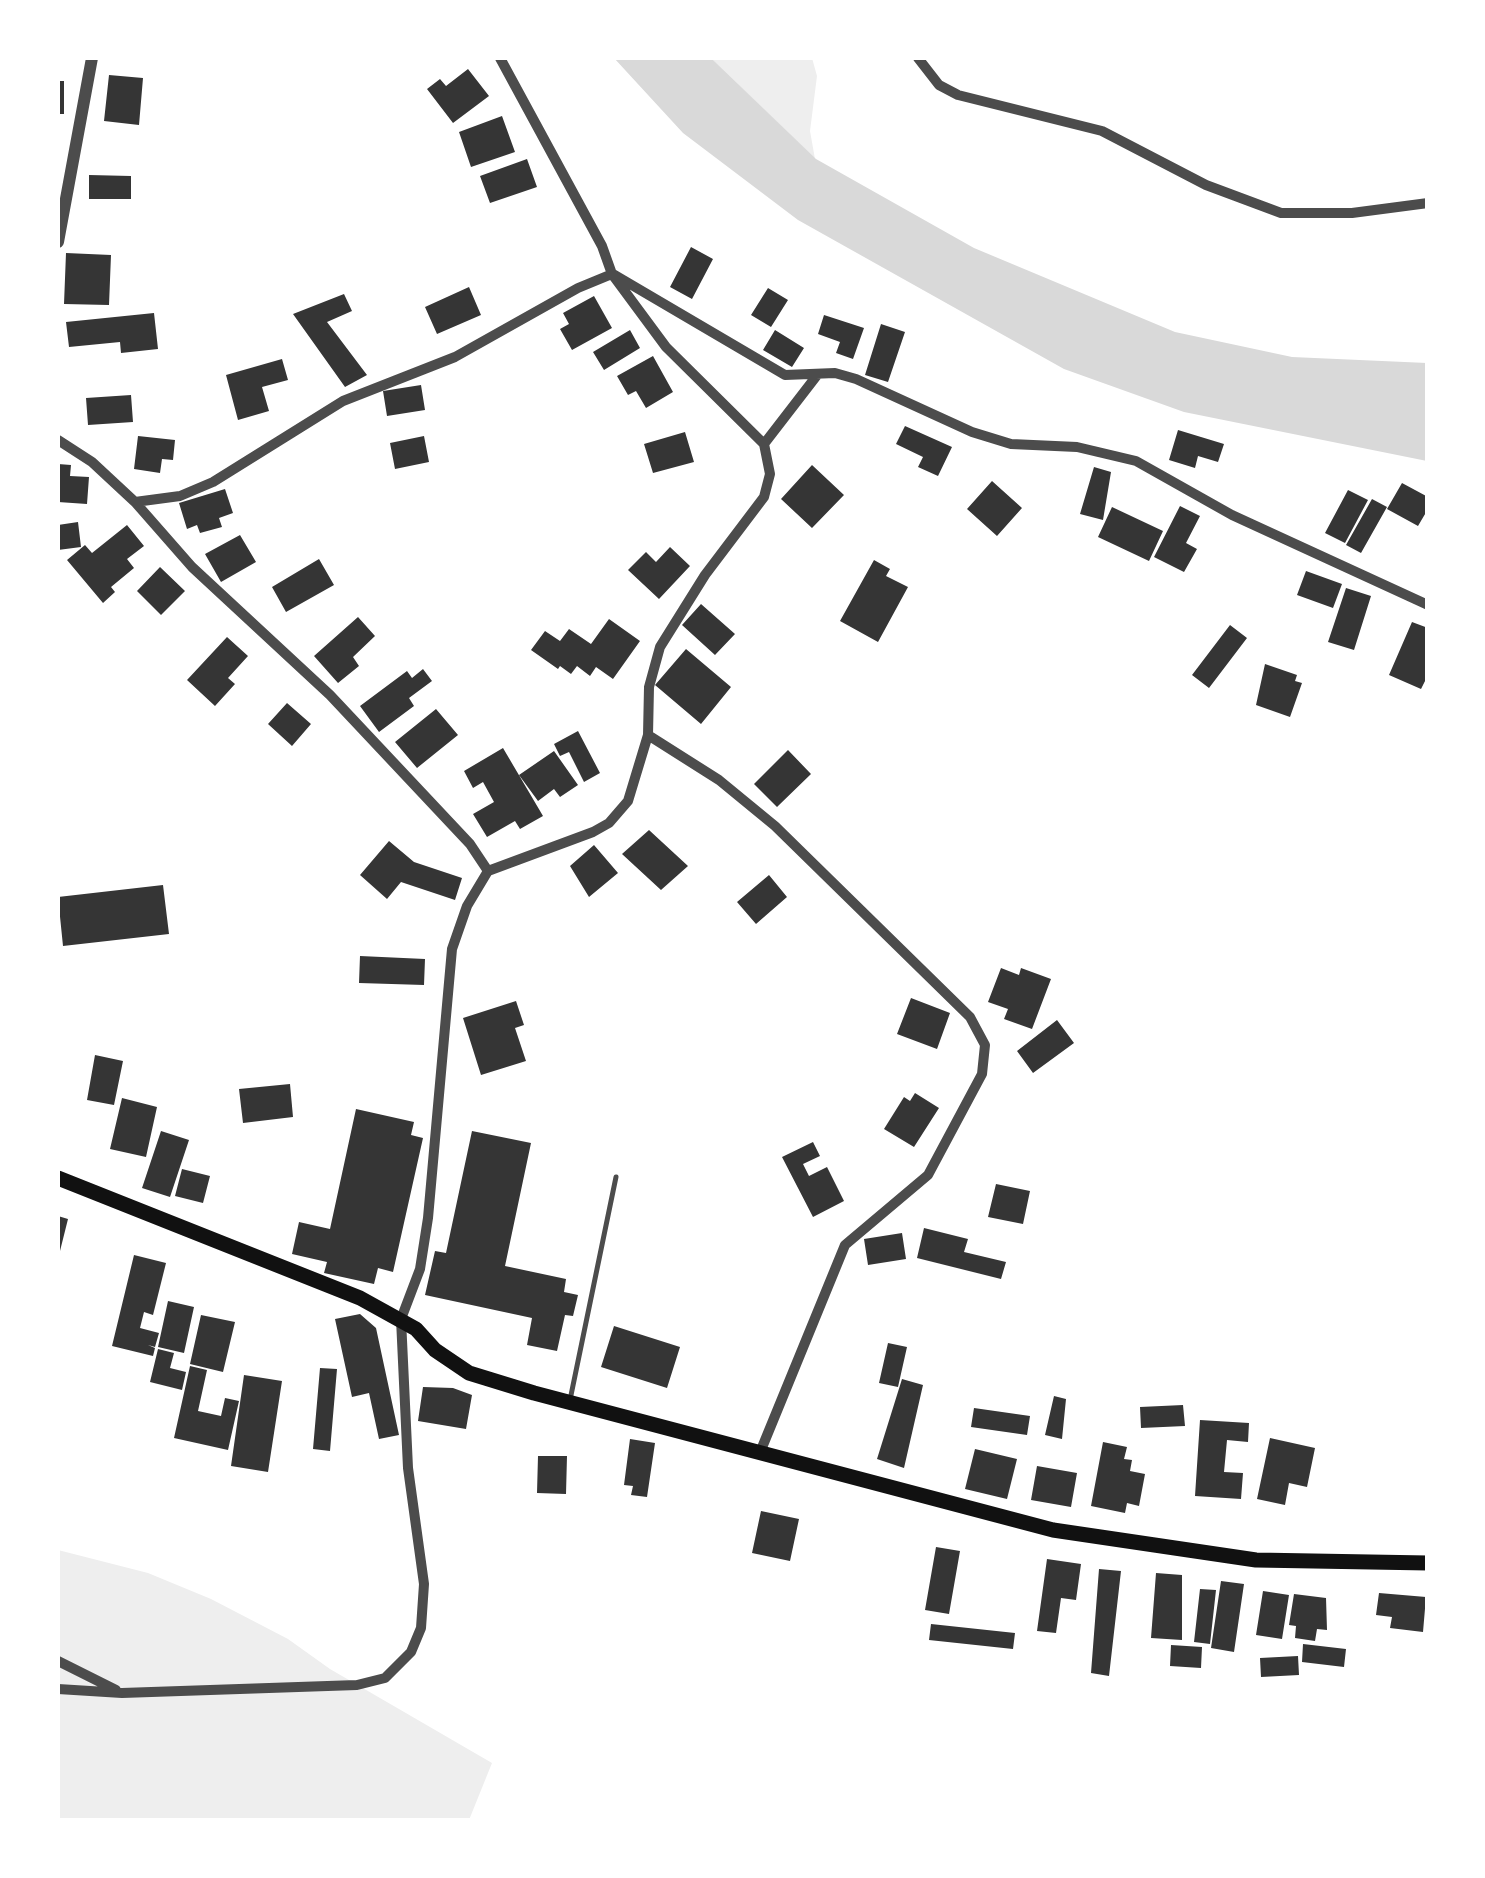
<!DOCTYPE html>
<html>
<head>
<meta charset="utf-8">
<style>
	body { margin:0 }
	#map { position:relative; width:1485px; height:1878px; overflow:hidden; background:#fff; font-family:"Titillium Web",sans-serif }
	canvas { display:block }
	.frame { position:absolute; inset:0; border:60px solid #fff; pointer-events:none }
</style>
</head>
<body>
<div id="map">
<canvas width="1485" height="1878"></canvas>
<div class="frame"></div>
</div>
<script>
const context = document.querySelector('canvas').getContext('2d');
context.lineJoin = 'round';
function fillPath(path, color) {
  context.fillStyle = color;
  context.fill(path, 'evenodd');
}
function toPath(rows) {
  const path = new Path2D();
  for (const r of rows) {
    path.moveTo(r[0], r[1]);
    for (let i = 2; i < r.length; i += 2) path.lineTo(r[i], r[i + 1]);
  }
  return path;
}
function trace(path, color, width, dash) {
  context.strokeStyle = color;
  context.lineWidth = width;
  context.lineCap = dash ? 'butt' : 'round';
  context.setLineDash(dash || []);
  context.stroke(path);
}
const green = toPath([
	[711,58,812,58,817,76,810,131,815,159],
	[58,1550,148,1573,211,1599,288,1639,330,1669,492,1763,469,1820,58,1820]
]);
const water = toPath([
	[614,58,711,58,816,159,974,248,1175,332,1292,357,1427,363,1427,461,1184,412,1064,369,798,220,683,133]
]);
const building = toPath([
	[468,69,489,96,453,123,427,89,440,79,446,86],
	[109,75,143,78,139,125,104,121],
	[58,81,64,81,64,114,58,114],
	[502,116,515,152,471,167,459,132],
	[527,159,537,187,490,203,480,176],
	[89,175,131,176,131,199,89,199],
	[691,247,713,259,692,299,670,287],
	[66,253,111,255,109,305,64,304],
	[469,287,481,315,437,334,425,307],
	[768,288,788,300,771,327,751,315],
	[344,294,352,311,327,322,367,375,345,387,293,314],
	[594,296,612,328,572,350,560,329,569,324,563,313],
	[154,313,158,349,121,353,120,342,69,347,66,322],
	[824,315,864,328,853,359,836,353,840,342,818,334],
	[881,324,905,332,888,382,865,375],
	[630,330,640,348,604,370,593,352],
	[775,330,804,348,792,367,763,350],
	[653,356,673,392,646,408,636,391,628,395,617,376],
	[282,359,288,380,262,387,269,411,238,420,226,375],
	[421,385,425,410,387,416,383,391],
	[131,395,133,422,88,425,86,398],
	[905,426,952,447,938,476,918,467,923,457,896,444],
	[1178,430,1224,444,1218,462,1198,456,1195,468,1169,460],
	[685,432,694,462,653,473,644,444],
	[138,436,175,440,173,460,162,459,160,473,134,469],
	[424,436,429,462,395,469,390,443],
	[58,464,71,465,70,476,89,477,87,504,58,502],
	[812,465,844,495,812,528,781,499],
	[1094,467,1111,472,1103,520,1080,514],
	[992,481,1022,508,997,536,967,509],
	[1402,483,1428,497,1428,509,1418,526,1387,509],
	[225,489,233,513,219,518,222,527,200,533,197,525,187,529,179,503],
	[1348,490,1368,500,1345,543,1325,533],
	[1372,499,1387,507,1361,553,1346,545],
	[1180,506,1200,516,1186,543,1197,549,1184,572,1154,557],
	[1112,507,1163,531,1149,561,1098,537],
	[78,522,81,547,58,550,58,525],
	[127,525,144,546,127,559,134,568,111,587,115,592,103,603,67,560,85,545,92,553],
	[240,535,256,562,221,582,205,554],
	[670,547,690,566,659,599,628,570,646,552,656,562],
	[319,559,334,585,286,612,272,587],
	[874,560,890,569,886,576,908,587,878,642,840,621],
	[160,567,185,591,161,615,137,591],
	[1306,571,1342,584,1333,608,1297,595],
	[1346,588,1371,596,1354,650,1328,642],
	[701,604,735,634,715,655,682,625],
	[358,617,375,636,353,657,359,666,338,683,314,656],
	[609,619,640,641,613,679,596,667,590,676,577,666,571,674,560,666,558,669,531,650,545,631,560,641,569,629,591,644],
	[1412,622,1428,628,1428,675,1421,689,1389,675],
	[1230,625,1247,638,1209,688,1192,675],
	[227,637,248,656,228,678,235,684,215,706,187,680],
	[686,649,731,687,701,724,655,685],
	[1265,664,1297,675,1295,681,1302,683,1290,717,1256,705],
	[423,669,432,681,409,698,414,706,379,732,360,706,407,671,412,678],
	[287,703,311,724,292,746,268,724],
	[436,709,458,735,417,768,395,742],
	[578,731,600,773,584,782,569,752,560,756,554,744],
	[503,748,543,816,520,829,515,821,487,837,473,814,494,802,483,782,473,788,464,771],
	[788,750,811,774,777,807,754,784],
	[554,751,578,785,560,797,554,789,538,801,519,775],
	[649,830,688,866,661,890,622,854],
	[389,841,414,862,462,878,455,900,401,882,387,899,360,875],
	[594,845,618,873,589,897,570,866],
	[769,875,787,897,756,924,737,902],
	[163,885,169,934,63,946,58,897],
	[360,956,425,959,424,985,359,983],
	[1001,968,1019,975,1021,968,1051,979,1032,1029,1004,1019,1008,1009,988,1002],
	[911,998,950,1013,937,1049,897,1034],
	[516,1001,524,1025,515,1028,526,1061,481,1075,463,1018],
	[1057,1020,1074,1043,1033,1073,1017,1051],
	[95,1055,123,1061,114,1105,87,1100],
	[290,1084,293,1117,243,1123,239,1089],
	[915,1093,939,1108,914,1147,884,1129,904,1097,910,1101],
	[122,1098,157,1107,146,1157,110,1149],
	[356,1109,414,1122,411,1135,423,1138,393,1272,378,1268,374,1284,324,1273,327,1262,292,1254,299,1222,330,1229],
	[161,1131,189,1140,170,1197,142,1188],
	[472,1131,531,1143,505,1266,566,1279,564,1292,578,1295,573,1316,565,1315,557,1351,527,1345,532,1318,425,1295,435,1251,446,1253],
	[813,1142,820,1156,803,1164,809,1176,827,1167,844,1201,813,1217,782,1157],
	[182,1169,210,1176,203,1203,175,1196],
	[996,1184,1030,1191,1023,1224,988,1217],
	[58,1216,68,1219,59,1255,58,1255],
	[924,1228,968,1239,964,1252,1006,1262,1001,1279,917,1258],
	[902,1233,906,1259,868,1265,864,1239],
	[134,1255,166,1263,153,1315,144,1312,140,1328,159,1333,155,1347,148,1345,155,1348,153,1356,112,1346],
	[168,1301,194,1307,184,1353,158,1347],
	[360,1314,376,1328,399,1435,379,1439,369,1393,352,1397,335,1319],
	[201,1315,235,1322,223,1372,190,1364],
	[614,1326,680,1347,667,1388,601,1367],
	[888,1343,907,1347,898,1387,879,1383],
	[158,1349,174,1353,170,1368,186,1372,182,1390,150,1382],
	[190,1366,207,1370,198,1411,221,1416,225,1398,239,1401,228,1450,174,1438],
	[320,1368,337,1369,330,1451,313,1449],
	[244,1375,282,1381,268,1472,231,1466],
	[902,1379,923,1385,904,1468,877,1459],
	[423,1387,453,1388,472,1395,466,1429,418,1421],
	[1054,1396,1066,1399,1062,1439,1045,1435],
	[1183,1405,1185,1426,1141,1428,1140,1407],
	[974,1408,1030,1416,1027,1435,971,1427],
	[1200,1420,1249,1423,1248,1442,1227,1440,1224,1472,1243,1473,1241,1499,1195,1496],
	[1270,1438,1315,1448,1307,1487,1289,1483,1285,1505,1257,1499],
	[630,1439,655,1443,647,1497,631,1495,633,1486,624,1485],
	[1103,1442,1127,1447,1124,1459,1132,1460,1130,1471,1145,1474,1139,1506,1127,1503,1125,1513,1091,1506],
	[975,1449,1017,1459,1007,1499,965,1489],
	[538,1456,567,1456,566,1494,537,1493],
	[1037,1466,1077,1473,1071,1507,1031,1500],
	[761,1511,799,1519,790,1561,752,1553],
	[936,1547,960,1551,949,1614,925,1610],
	[1047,1559,1081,1564,1076,1600,1061,1598,1056,1633,1037,1631],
	[1099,1569,1121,1571,1109,1676,1091,1673],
	[1156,1573,1182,1575,1182,1640,1151,1638],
	[1221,1581,1244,1584,1234,1652,1211,1648],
	[1200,1589,1216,1590,1210,1644,1194,1642],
	[1263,1591,1289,1595,1282,1639,1256,1635],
	[1379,1593,1426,1597,1423,1632,1390,1628,1392,1617,1376,1615],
	[1294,1594,1326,1598,1327,1630,1317,1629,1315,1641,1295,1638,1296,1626,1289,1625],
	[931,1624,1015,1633,1013,1649,929,1640],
	[1303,1644,1346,1649,1344,1667,1302,1662],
	[1171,1645,1202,1647,1201,1668,1170,1666],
	[1298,1656,1299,1675,1261,1677,1260,1658]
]);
const service = toPath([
	[570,1400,616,1177]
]);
const minor = toPath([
	[918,58,939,85,958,95,1102,131,1206,185,1281,213,1352,213,1428,203],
	[613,274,785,375,835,373,856,379,972,432,1011,444,1077,447,1136,461,1232,515,1428,605],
	[58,440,92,462,135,502,192,567,330,695,470,844,488,871,467,906,452,949,428,1218,420,1269,401,1319,408,1468,424,1584,421,1628,411,1652,385,1678,357,1685,122,1693,58,1689],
	[764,444,818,374],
	[135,502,180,496,213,482,343,401,455,357,578,288,612,274],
	[648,735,719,780,775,826,970,1017,985,1045,982,1074,928,1175,845,1245,761,1450],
	[488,871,593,832,609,823,628,801,648,735,649,687,660,647,705,575,764,497,770,474,764,444,666,347,612,274,602,246,500,58],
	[58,1661,116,1690]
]);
const tertiary = toPath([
	[58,242,92,58]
]);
const secondary = toPath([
	[58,1178,360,1298,416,1329,435,1350,469,1373,534,1393,1053,1530,1256,1560,1428,1563]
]);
fillPath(green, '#eee');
fillPath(water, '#d9d9d9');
fillPath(building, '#353535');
trace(service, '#4c4c4c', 5);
trace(minor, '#4c4c4c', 10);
trace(tertiary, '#4c4c4c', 12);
trace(secondary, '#111', 15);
</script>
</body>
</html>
